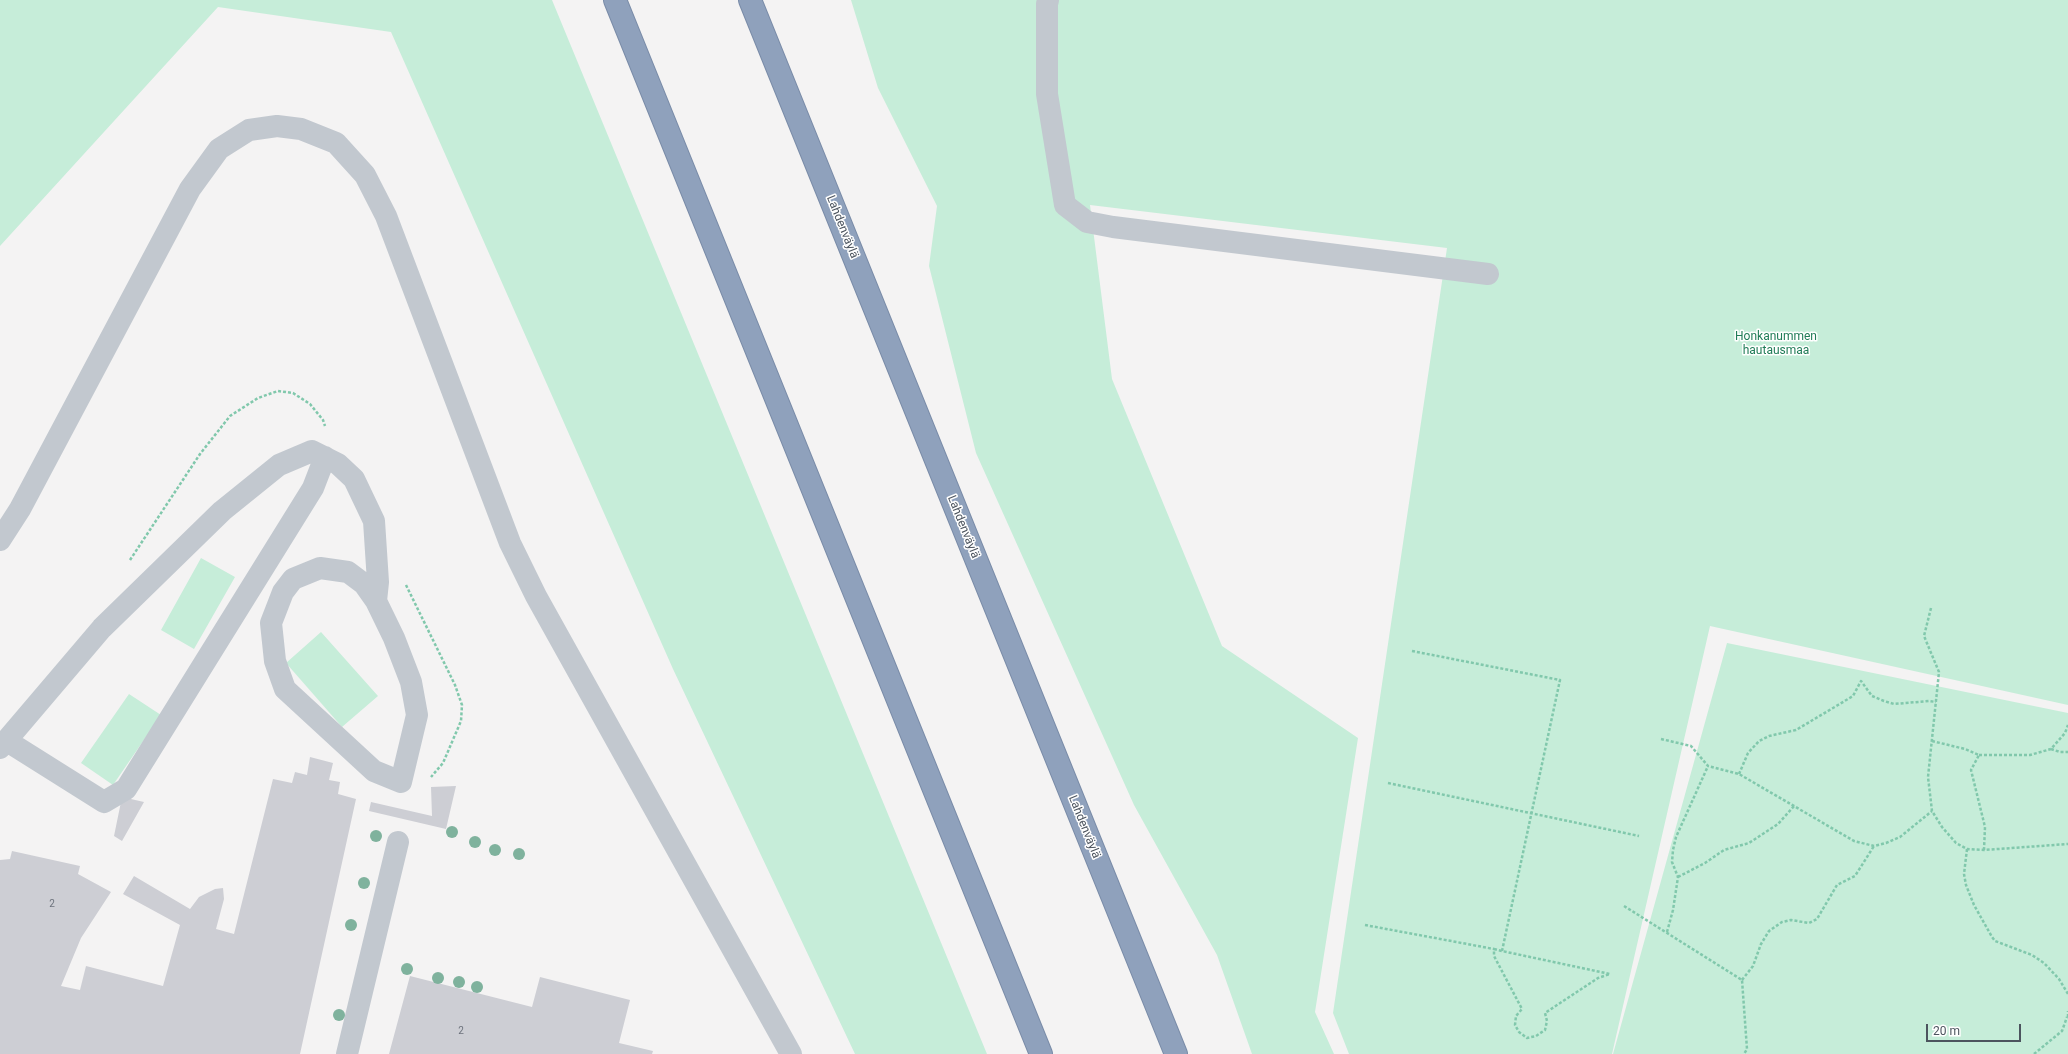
<!DOCTYPE html>
<html>
<head>
<meta charset="utf-8">
<style>
	body { margin:0 }
	#map { position:relative; width:2068px; height:1054px; overflow:hidden; background:#f4f3f3; font-family:Roboto,sans-serif }
	canvas { display:block }
	.scale { position:absolute; left:1926px; top:1024px; width:95px; height:18px; box-sizing:border-box; border:2px solid #4c545e; border-top:0; padding-left:5px; font-size:12px; line-height:14px; white-space:nowrap; color:#4c545e; -webkit-text-stroke:3px #fff; paint-order:stroke }
</style>
</head>
<body>
<div id="map">
<canvas width="2068" height="1054"></canvas>
<div class="scale">20 m</div>
</div>
<script>
const context = document.querySelector('canvas').getContext('2d');
context.lineJoin = 'round';
function fillPath(path, color) {
  context.fillStyle = color;
  context.fill(path, 'evenodd');
}
function toPath(rows) {
  const path = new Path2D();
  for (const r of rows) {
    path.moveTo(r[0], r[1]);
    for (let i = 2; i < r.length; i += 2) path.lineTo(r[i], r[i + 1]);
  }
  return path;
}
function trace(path, color, width, dash) {
  context.strokeStyle = color;
  context.lineWidth = width;
  context.lineCap = dash ? 'butt' : 'round';
  context.setLineDash(dash || []);
  context.stroke(path);
}
function label(font, color, halo, rows, align = 'center') {
  context.font = font + ' Roboto,sans-serif';
  context.lineWidth = 3;
  context.setLineDash([]);
  context.textBaseline = 'middle';
  context.strokeStyle = halo;
  context.fillStyle = color;
  for (const [text, x, y, turn = 0] of rows) {
    context.save();
    context.translate(x, y);
    context.rotate((+turn || 0) * Math.PI / 180);
    context.textAlign = isNaN(turn) ? turn : align;
    if (halo) context.strokeText(text, 0, 0);
    context.fillText(text, 0, 0);
    context.restore();
  }
}
const green = toPath([
	[0,0,552,0,987,1054,855,1054,673,669,391,32,218,7,0,246],
	[851,0,2068,0,2068,705,1710,626,1612,1054,1349,1054,1333,1013,1447,248,1090,205,1112,379,1222,646,1358,738,1315,1012,1334,1054,1252,1054,1217,955,1134,805,976,453,929,266,937,206,878,88],
	[201,558,235,577,194,649,161,630],
	[321,632,378,696,342,727,286,663],
	[1727,643,2068,713,2068,1054,1613,1054],
	[129,694,161,715,113,785,81,763]
]);
const building = toPath([
	[310,757,333,763,329,780,340,782,338,794,356,799,300,1054,0,1054,0,860,10,859,12,851,80,866,78,874,111,892,81,938,61,986,80,990,86,966,163,986,180,925,123,894,134,876,190,909,199,897,215,889,223,888,224,899,216,929,234,934,273,779,292,783,295,772,307,775],
	[456,786,446,829,369,811,371,802,432,816,431,787],
	[122,797,144,802,122,841,114,836],
	[410,976,532,1007,540,977,630,1000,619,1043,653,1051,652,1054,389,1054]
]);
const path = toPath([
	[130,560,200,454,230,416,258,398,278,391,293,393,310,404,323,420,325,426],
	[406,585,455,685,462,705,461,721,443,763,431,777],
	[1931,608,1924,636,1939,672,1928,777,1932,811,1942,827,1956,843,1967,849,1984,850,2068,844],
	[1412,651,1560,680,1502,951],
	[1661,739,1691,746,1708,766,1739,774,1854,841,1874,846,1886,843,1900,837,1932,811],
	[1932,741,1965,749,1979,755,1971,770,1985,827,1984,850],
	[2051,749,2060,752,2068,752],
	[1979,755,2030,755,2051,749,2065,733,2068,725],
	[1739,774,1748,753,1759,741,1769,736,1796,730,1838,705,1853,696,1861,681,1872,696,1884,701,1894,704,1929,701,1936,702],
	[1388,783,1639,836],
	[1967,849,1964,874,1966,885,1974,905,1992,937,1995,941,2032,955,2044,963,2059,979,2068,994],
	[1678,877,1705,863,1724,850,1749,843,1778,824,1795,805],
	[1624,906,1742,980,1747,1049,1744,1054],
	[1365,925,1494,949],
	[1667,932,1673,910,1678,877,1672,862,1673,850,1676,837,1708,766],
	[1494,949,1502,951,1610,974,1598,978,1545,1013,1547,1021,1545,1030,1536,1036,1527,1038,1519,1032,1515,1025,1516,1016,1522,1009,1494,956,1494,949],
	[1742,980,1753,966,1761,944,1769,931,1782,922,1791,920,1809,923,1817,919,1837,885,1855,876,1874,846],
	[2068,1017,2068,1011],
	[2034,1054,2062,1031,2067,1017]
]);
const minor = toPath([
	[1048,0,1047,4,1047,94,1065,205,1087,222,1113,227,1488,274],
	[0,540,20,509,190,189,219,149,249,130,277,126,301,129,336,143,365,175,386,216,510,543,536,596,791,1054],
	[320,568,348,572,364,584,376,601,394,638,411,682,417,715,401,782,374,771,285,689,275,661,271,623,283,592,293,579,320,568],
	[7,741,104,802,126,789,313,488,325,457],
	[0,748,102,628,222,511,279,465,312,451,338,464,354,479,374,521,378,582,376,601],
	[347,1054,398,842]
]);
const highway = toPath([
	[615,0,1041,1054],
	[750,0,1176,1054]
]);
const trees = [
	[452,832],
	[376,836],
	[475,842],
	[495,850],
	[519,854],
	[364,883],
	[351,925],
	[407,969],
	[438,978],
	[459,982],
	[477,987],
	[339,1015]
];
const numberNames = [
	["2",52,904],
	["2",461,1031]
];
const streetNames = [
	["Lahdenväylä",842,227,68],
	["Lahdenväylä",963,527,68],
	["Lahdenväylä",1084,827,68]
];
const parkNames = [
	["Honkanummen",1776,337],
	["hautausmaa",1776,351]
];
fillPath(green, '#c6edd9');
fillPath(building, '#cdced4');
trace(highway, '#7a8ca8', 24);
trace(path, '#81c8ac', 2.5, [3, 2]);
trace(minor, '#c2c8cf', 22);
trace(highway, '#8fa1bc', 22);
context.fillStyle = '#7fb29d';
for (const [x, y] of trees) {
  context.beginPath();
  context.arc(x, y, 6, 0, 2 * Math.PI);
  context.fill();
}
label('10px', '#6c727c', null, numberNames);
label('12px', '#4c545e', '#fff', streetNames);
label('12px', '#207c57', '#fff', parkNames);
</script>
</body>
</html>
